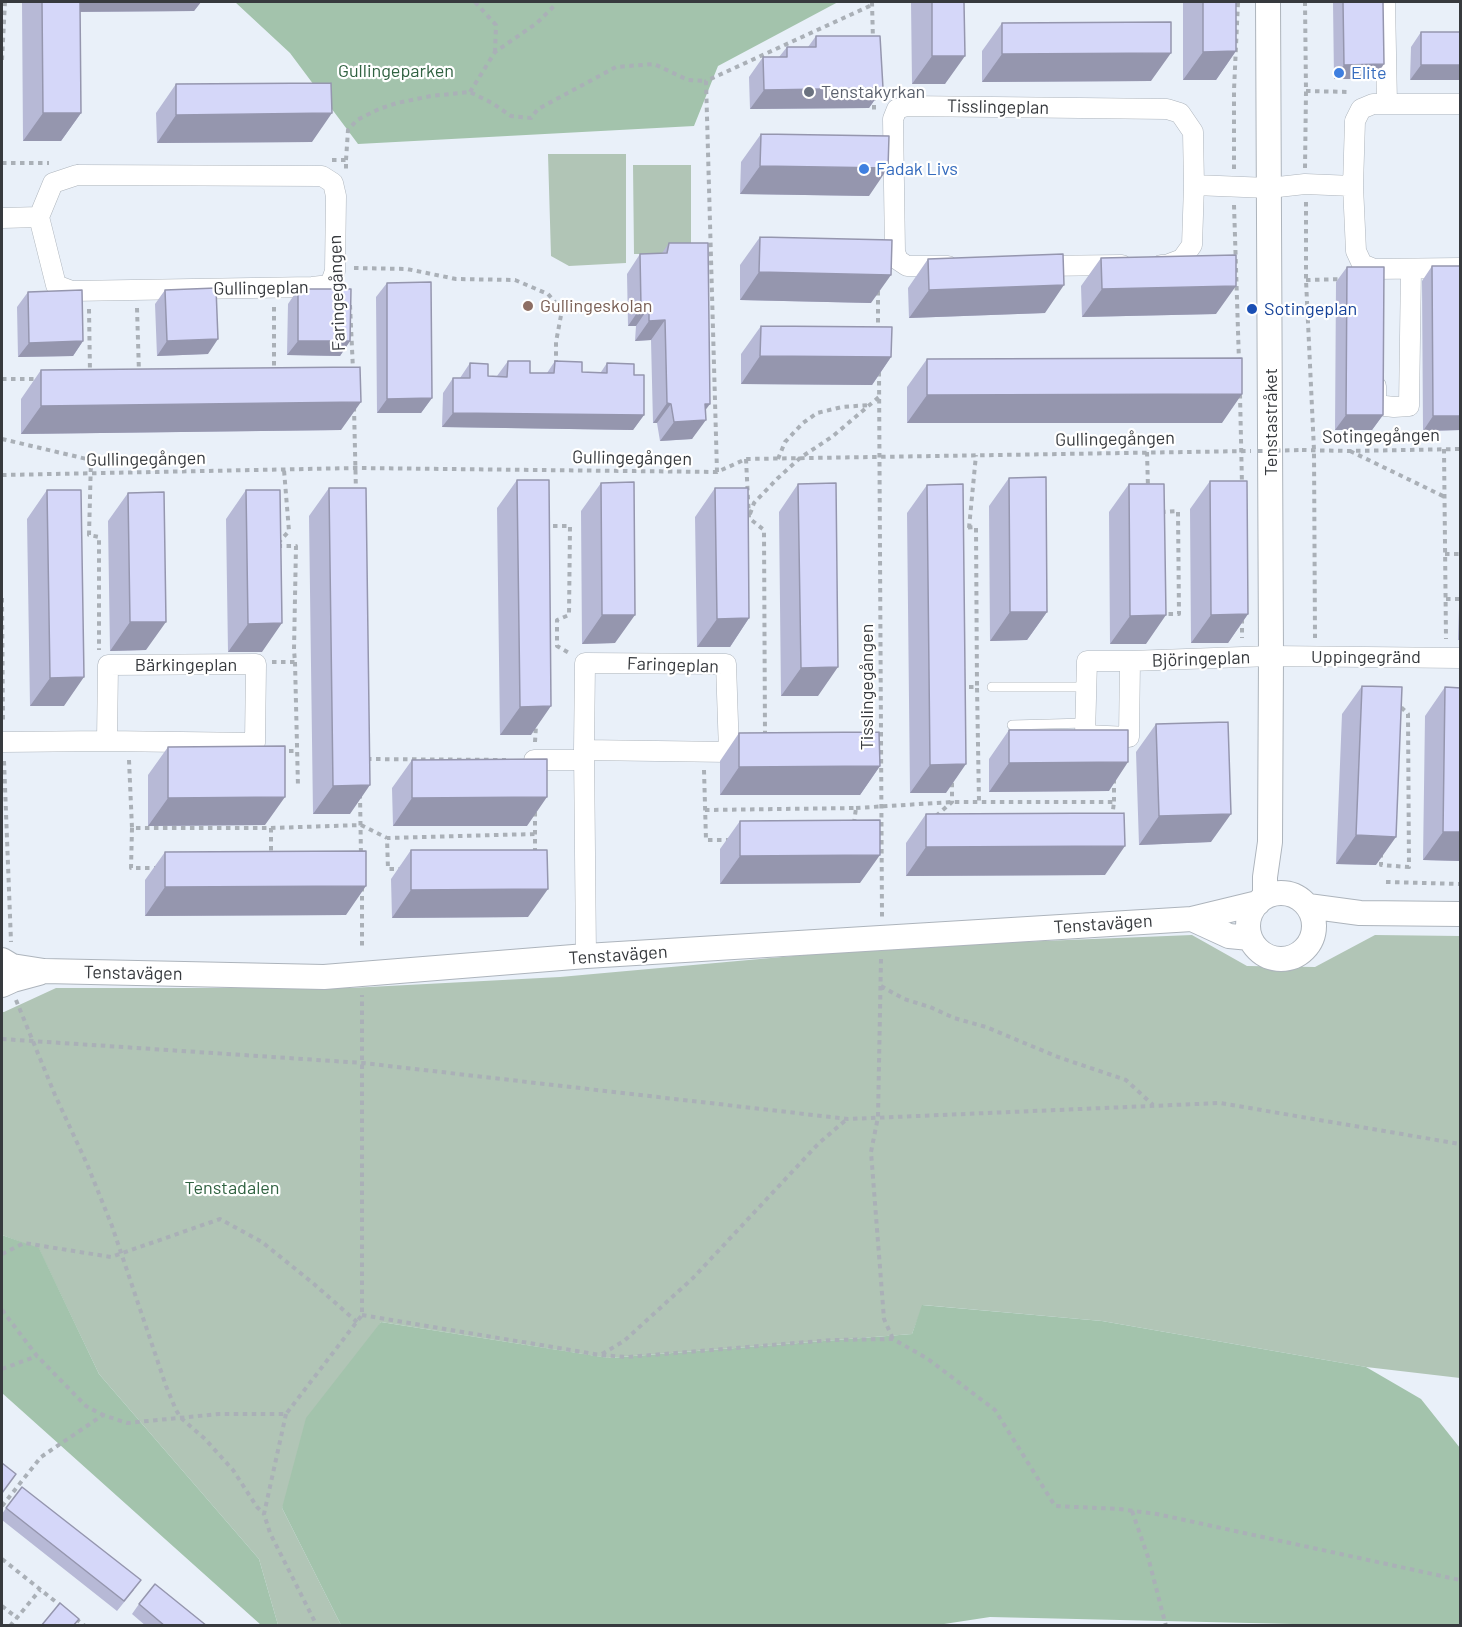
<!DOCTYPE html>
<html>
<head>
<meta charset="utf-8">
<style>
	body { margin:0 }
	#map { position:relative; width:1462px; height:1627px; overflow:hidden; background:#e9f0f9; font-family:Barlow,sans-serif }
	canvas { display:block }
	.frame { position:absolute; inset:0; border:3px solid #373a3e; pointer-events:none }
</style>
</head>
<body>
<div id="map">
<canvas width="1462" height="1627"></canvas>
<div class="frame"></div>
</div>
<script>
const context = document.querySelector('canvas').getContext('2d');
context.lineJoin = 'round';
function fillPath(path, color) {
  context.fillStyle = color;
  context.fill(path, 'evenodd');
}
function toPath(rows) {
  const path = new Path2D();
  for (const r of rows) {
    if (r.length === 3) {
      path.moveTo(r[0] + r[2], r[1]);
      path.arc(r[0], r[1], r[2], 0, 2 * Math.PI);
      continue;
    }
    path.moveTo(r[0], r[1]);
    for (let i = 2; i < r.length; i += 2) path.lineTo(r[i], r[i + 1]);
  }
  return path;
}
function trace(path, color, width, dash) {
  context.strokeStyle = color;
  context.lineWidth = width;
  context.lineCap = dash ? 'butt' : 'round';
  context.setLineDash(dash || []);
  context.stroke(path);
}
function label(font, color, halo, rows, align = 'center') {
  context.font = font + ' Barlow,sans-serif';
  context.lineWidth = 4.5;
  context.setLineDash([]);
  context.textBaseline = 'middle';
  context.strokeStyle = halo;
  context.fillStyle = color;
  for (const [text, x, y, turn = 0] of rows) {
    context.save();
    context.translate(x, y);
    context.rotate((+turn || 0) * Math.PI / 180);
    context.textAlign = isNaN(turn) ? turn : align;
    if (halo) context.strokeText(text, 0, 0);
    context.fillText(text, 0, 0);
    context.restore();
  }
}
const green = toPath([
	[548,154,626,154,626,263,569,266,551,256],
	[633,165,691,165,691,254,634,254],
	[1192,935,1247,966,1315,967,1375,935,1460,936,1460,1378,1366,1367,1102,1321,923,1305,912,1334,608,1358,381,1322,282,1508,341,1625,278,1625,259,1559,99,1374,39,1249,2,1235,2,1012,4,1012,56,988,350,988,560,977,893,947]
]);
const forest = toPath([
	[235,2,838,2,718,66,694,126,358,144,290,53],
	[2,1235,39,1248,99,1374,259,1559,278,1625,261,1625,2,1393],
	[922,1305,1102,1321,1366,1367,1421,1399,1460,1448,1460,1625,1336,1625,990,1617,931,1626,341,1625,282,1508,306,1418,381,1322,609,1358,912,1334]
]);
const path = toPath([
	[475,2,496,25,495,52],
	[872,2,873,41],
	[2,60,5,2],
	[1306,91,1351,92],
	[470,92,495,52,537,23,554,6,555,2],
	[874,96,874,113],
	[332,160,346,160,346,169],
	[346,160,348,130,357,120,379,109,397,103,431,96,470,92,492,103,511,116,531,118,538,109,616,67,654,64,688,80,706,81],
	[2,163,49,163],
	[1305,168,1306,91,1305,2],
	[1234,169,1234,90,1238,2],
	[1306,202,1306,280,1314,450,1315,638],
	[1234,205,1239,362],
	[354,268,407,269,456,279,515,280,548,294,562,310,556,342,556,365],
	[1306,280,1343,279],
	[878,291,878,332],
	[350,305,353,370],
	[274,307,274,371],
	[137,308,139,373],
	[89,309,90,373],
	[879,372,882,917],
	[2,379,39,379],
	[1240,394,1242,485],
	[354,407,356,493],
	[2,439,91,460,89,535,99,537,99,650],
	[1444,449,1446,639],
	[1302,450,1349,451,1460,449],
	[1350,451,1445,497],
	[1147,452,1148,488],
	[746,459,749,518,764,530,765,736],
	[778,459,785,442,803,423,817,413,842,407,869,405],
	[717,472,706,81,872,5],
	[2,475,356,468,717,472,746,459,1251,451],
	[1161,512,1178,511,1179,614,1162,614],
	[750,514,754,503,778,478,800,458,833,436,879,397],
	[544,526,570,526,569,615,557,620,557,646,571,654],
	[959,528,976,527,977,686],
	[969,528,976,455],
	[278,543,289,531,284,470],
	[1445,554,1460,554],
	[2,598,3,723],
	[1446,599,1460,599],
	[1242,619,1242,638],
	[272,662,295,662,294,650,296,546,275,546],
	[295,662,298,787],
	[960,687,977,687,979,802],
	[535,742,536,725],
	[280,751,297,751],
	[367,759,506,760],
	[129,760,132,828,271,828,271,854],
	[4,761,11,942],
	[704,770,706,840,731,840],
	[1114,779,1114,802],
	[360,794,361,856],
	[856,808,952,802,1114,802,1112,818],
	[705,810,856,808,854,823],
	[535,812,535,853],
	[936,816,952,802,952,782],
	[132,828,131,868,157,868],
	[271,828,361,825,387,838],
	[1381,853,1381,865,1409,867,1408,714,1399,705],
	[403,869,388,869,387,838,535,834],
	[1386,882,1460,884],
	[362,887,362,950],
	[881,959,878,1117,871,1152,884,1319,893,1339],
	[881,986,904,999,930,1007,954,1018,986,1027,1058,1057,1126,1080,1153,1105],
	[16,1000,55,1095,87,1164,112,1226,166,1386,176,1410,181,1418,205,1439,233,1470,257,1507,264,1514],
	[2,1039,363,1063,848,1119,1220,1103,1460,1144],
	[2,1254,24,1243,111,1257,220,1219,262,1242,314,1284,357,1322],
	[2,1310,37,1356,86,1406,103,1415],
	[362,1315,600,1355,627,1357,832,1340,893,1339,928,1359,995,1410,1055,1506,1119,1509,1157,1514,1460,1580],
	[602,1354,624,1341,693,1278,819,1143,847,1119],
	[2,1369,37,1356],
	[286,1414,264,1514,270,1533,317,1626],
	[2,1506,41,1457,103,1415,127,1423,219,1414,286,1414,362,1315,362,995],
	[1132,1511,1148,1557,1166,1626],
	[2,1559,61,1606],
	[2,1606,17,1618],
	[76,1619,85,1626],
	[10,1626,40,1590]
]);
const service = toPath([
	[992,687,1086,687],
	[1012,725,1086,723]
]);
const minor = toPath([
	[1385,2,1387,104],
	[1460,104,1373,104,1361,109,1355,121,1353,186,1356,251,1362,264,1374,269,1460,268],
	[77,175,322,176,333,183,336,196,335,271,330,285,312,287,72,291,56,285,39,217,53,183,77,175],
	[2,218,39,217],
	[1161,265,1166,265,1182,259,1192,245,1194,185,1269,188,1305,184,1353,186],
	[948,266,907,266,898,260,895,252,893,119,897,109,907,106,1167,109,1180,113,1193,132,1194,185],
	[1038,266,1122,265],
	[1376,386,1376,405,1394,407,1409,406,1411,269],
	[1130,661,1129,737,1085,735,1087,661,1130,661,1271,656,1460,658],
	[2,742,107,741,255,743,256,664,108,665,107,741],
	[584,750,729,752,726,664,585,663,584,750,586,956],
	[534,760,584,760]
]);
const tertiary = toPath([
	[1281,926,33],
	[1265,897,1265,877,1270,842,1271,656,1268,2],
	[1308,906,1360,913,1460,914],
	[1192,919,1229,936,1250,938],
	[2,960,12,966,44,971,324,977,586,956,1192,919,1258,903],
	[2,985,13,980,39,973]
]);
const pathBridge = toPath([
	[1258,451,1302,450]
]);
const wall = toPath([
	[22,2,201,2,194,11,80,12,81,113,61,141,23,141],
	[911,2,964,2,945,84,912,84],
	[1183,2,1236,2,1236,51,1216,80,1183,80],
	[1333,2,1383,2,1374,79,1334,79],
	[1002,23,1151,81,982,82,982,51],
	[1421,32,1461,32,1410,80,1411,47],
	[816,36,883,88,869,108,750,109,749,77,763,57,779,57,787,47,808,47],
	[176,84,312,142,157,143,156,113],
	[761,134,869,196,740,194,741,162],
	[760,237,871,303,740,300,740,265],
	[669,243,705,410,692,439,660,441,657,423,653,423,651,340,635,341,636,326,628,326,627,274,640,254,662,253],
	[1101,258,1216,314,1082,317,1081,286],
	[928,259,1045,313,909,318,908,288],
	[1432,266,1461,266,1460,430,1423,431,1422,281],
	[1347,267,1383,415,1372,430,1335,430,1336,282],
	[387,283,432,398,421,413,377,413,376,297],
	[298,289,350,341,340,356,287,355,288,304],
	[165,290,208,354,157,356,155,304],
	[28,292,83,341,73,356,18,357,17,307],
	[761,326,891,357,872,385,741,384,741,354],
	[927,359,1222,423,907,423,907,387],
	[508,361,530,373,547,373,555,361,582,372,601,372,607,363,634,375,644,415,633,430,442,427,443,393,453,378,460,378,470,363,488,376,497,376],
	[41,370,341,430,21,434,21,399],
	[1009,478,1047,612,1027,640,990,641,989,506],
	[517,480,531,735,500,735,497,508],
	[1210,481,1248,614,1228,643,1191,643,1190,509],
	[601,483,615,643,582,644,581,511],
	[798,484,818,696,781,696,779,512],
	[1129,484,1146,644,1110,644,1109,512],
	[927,485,946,793,910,793,907,513],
	[329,488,350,814,313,814,309,516],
	[715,488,749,618,730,647,697,647,695,517],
	[47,490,64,706,30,706,27,519],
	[246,490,262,652,228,652,226,519],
	[128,493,146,650,110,651,108,521],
	[1461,606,1461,640,1458,640,1459,608],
	[1362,686,1376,865,1336,864,1342,714],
	[1445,687,1461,688,1461,861,1423,860,1425,716],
	[1156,724,1211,842,1139,845,1136,752],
	[1009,730,1109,791,989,792,989,759],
	[739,733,880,766,860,795,720,795,720,761],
	[168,747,265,825,148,826,148,775],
	[412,760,527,826,393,826,392,788],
	[926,814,1105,875,906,876,906,843],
	[740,821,860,883,720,884,720,849],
	[411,850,528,917,392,918,391,879],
	[165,852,346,915,145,916,145,880],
	[6,1508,134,1590,117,1611,2,1520,2,1514],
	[139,1604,207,1626,146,1626,132,1614]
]);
const shadedWall = toPath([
	[67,2,201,2,194,11,60,12],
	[1236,51,1216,80,1183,80,1203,52],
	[1171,53,1151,81,982,82,1002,54],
	[932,56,965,56,945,84,912,84],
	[1384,64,1374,79,1334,79,1344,65],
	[1421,65,1461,65,1461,80,1410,80],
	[883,88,869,108,750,109,764,90],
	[43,113,81,113,61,141,23,141],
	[332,113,312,142,157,143,176,115],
	[760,166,888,168,869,196,740,194],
	[759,272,891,275,871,303,740,300],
	[1064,285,1045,313,909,318,929,290],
	[1236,286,1216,314,1082,317,1102,289],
	[641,307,649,307,636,326,628,326],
	[665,320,651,340,635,341,649,321],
	[218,339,208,354,157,356,167,341],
	[83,341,73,356,18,357,29,343],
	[298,341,350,341,340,356,287,355],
	[760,356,891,357,872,385,741,384],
	[1242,394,1222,423,907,423,927,395],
	[432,398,421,413,377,413,387,399],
	[361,402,341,430,21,434,41,406],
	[667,403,671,404,657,423,653,423],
	[705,404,710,404,698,420,706,420,692,439,660,441,674,422],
	[453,413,644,415,633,430,442,427],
	[1346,415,1383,415,1372,430,1335,430],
	[1433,416,1461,416,1461,430,1423,431],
	[1010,612,1047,612,1027,640,990,641],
	[1248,614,1228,643,1191,643,1211,615],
	[602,615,635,615,615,643,582,644],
	[1166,615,1146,644,1110,644,1130,616],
	[749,618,730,647,697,647,717,619],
	[130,622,166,622,146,650,110,651],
	[282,623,262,652,228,652,248,624],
	[838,667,818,696,781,696,801,668],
	[84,677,64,706,30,706,50,678],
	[551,706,531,735,500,735,520,707],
	[1128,762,1109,791,989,792,1009,763],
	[966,764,946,793,910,793,930,765],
	[880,766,860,795,720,795,739,767],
	[370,785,350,814,313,814,333,786],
	[285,797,265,825,148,826,168,798],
	[547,797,527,826,393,826,412,798],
	[1231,814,1211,842,1139,845,1159,816],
	[1443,832,1461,832,1461,861,1423,860],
	[1356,835,1396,837,1376,865,1336,864],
	[1125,846,1105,875,906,876,926,847],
	[880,855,860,883,720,884,740,856],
	[366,886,346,915,145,916,165,887],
	[548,889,528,917,392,918,411,890]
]);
const building = toPath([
	[42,2,80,2,81,113,43,113,42,2],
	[932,2,964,2,965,56,932,56,932,2],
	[1203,2,1236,2,1236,51,1203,52,1203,2],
	[1343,2,1383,2,1384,64,1344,65,1343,2],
	[1171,22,1171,53,1002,54,1002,23,1171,22],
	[1421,32,1461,32,1461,65,1421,65,1421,32],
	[816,36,880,36,883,88,764,90,763,57,787,57,787,47,816,47,816,36],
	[331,83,332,113,176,115,176,84,331,83],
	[761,134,889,136,888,168,760,166,761,134],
	[760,237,892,240,891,275,759,272,760,237],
	[669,243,708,243,710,404,705,404,706,420,674,422,671,404,667,403,665,320,649,321,649,307,641,307,640,254,667,253,669,243],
	[1063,254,1064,285,929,290,928,259,1063,254],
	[1236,255,1236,286,1102,289,1101,258,1236,255],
	[1432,266,1461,266,1461,416,1433,416,1432,266],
	[1347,267,1384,267,1383,415,1346,415,1347,267],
	[431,282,432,398,387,399,387,283,431,282],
	[216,288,218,339,167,341,165,290,216,288],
	[298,289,351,289,350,341,298,341,298,289],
	[82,290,83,341,29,343,28,292,82,290],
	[761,326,892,327,891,357,760,356,761,326],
	[1242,358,1242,394,927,395,927,359,1242,358],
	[508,361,530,361,530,373,554,373,555,361,582,362,582,372,607,373,607,363,634,364,634,375,644,375,644,415,453,413,453,378,470,378,470,363,488,364,488,376,507,377,508,361],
	[360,367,361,402,41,406,41,370,360,367],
	[1046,477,1047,612,1010,612,1009,478,1046,477],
	[517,480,549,480,551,706,520,707,517,480],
	[1210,481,1247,481,1248,614,1211,615,1210,481],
	[634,482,635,615,602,615,601,483,634,482],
	[836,483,838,667,801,668,798,484,836,483],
	[963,484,966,764,930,765,927,485,963,484],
	[1129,484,1164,484,1166,615,1130,616,1129,484],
	[329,488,366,488,370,785,333,786,329,488],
	[715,488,748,488,749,618,717,619,715,488],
	[47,490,81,490,84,677,50,678,47,490],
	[246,490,280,490,282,623,248,624,246,490],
	[164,492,166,622,130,622,128,493,164,492],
	[1362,686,1402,687,1396,837,1356,835,1362,686],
	[1445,687,1461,688,1461,832,1443,832,1445,687],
	[1228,722,1231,814,1159,816,1156,724,1228,722],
	[1009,730,1128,730,1128,762,1009,763,1009,730],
	[879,732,880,766,739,767,739,733,879,732],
	[285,746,285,797,168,798,168,747,285,746],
	[547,759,547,797,412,798,412,760,547,759],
	[1124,813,1125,846,926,847,926,814,1124,813],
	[880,820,880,855,740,856,740,821,880,820],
	[411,850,547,850,548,889,411,890,411,850],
	[366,851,366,886,165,887,165,852,366,851],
	[2,1463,16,1474,2,1493,2,1463],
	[22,1487,141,1580,124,1601,6,1508,22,1487],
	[155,1584,207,1626,165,1626,139,1604,155,1584],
	[60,1603,79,1619,73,1626,41,1626,60,1603]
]);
const markers = [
	[1339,73,6,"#3f7fe0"],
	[809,92,6,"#6b7280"],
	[864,169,6,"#3f7fe0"],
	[528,306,6,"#8d6e63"],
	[1252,309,6,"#1a4fb4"]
];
const parkNames = [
	["Gullingeparken",396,71],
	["Tenstadalen",232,1188]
];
const shopNames = [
	["Elite",1351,73],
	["Fadak Livs",876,169]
];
const worshipNames = [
	["Tenstakyrkan",821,92]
];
const streetNames = [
	["Tisslingeplan",998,107,1],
	["Gullingeplan",261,288,-1],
	["Faringegången",337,293,-92],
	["Tenstastråket",1271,422,-90],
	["Sotingegången",1381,436,-1],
	["Gullingegången",1115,439,-1],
	["Gullingegången",632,458,1],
	["Gullingegången",146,459,-1],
	["Uppingegränd",1366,657],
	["Björingeplan",1201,659,-2],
	["Bärkingeplan",186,665],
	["Faringeplan",673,665,2],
	["Tisslingegången",867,687,-90],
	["Tenstavägen",1103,924,-4],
	["Tenstavägen",618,955,-4],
	["Tenstavägen",133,973,1]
];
const educationNames = [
	["Gullingeskolan",540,306]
];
const transitNames = [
	["Sotingeplan",1264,309]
];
fillPath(green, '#b1c5b6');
fillPath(forest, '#a3c3ac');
trace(service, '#adb4bc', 10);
trace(minor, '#adb4bc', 21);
trace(tertiary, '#adb4bc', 26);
trace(path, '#aab0b7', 4, [4.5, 4.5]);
trace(service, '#fff', 9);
trace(minor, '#fff', 20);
trace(tertiary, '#fff', 24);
trace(pathBridge, '#aab0b7', 4, [4.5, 4.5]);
fillPath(wall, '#b7b9d6');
fillPath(shadedWall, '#9596ae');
fillPath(building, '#d5d7f9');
trace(building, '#9596ae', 1.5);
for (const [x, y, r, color] of markers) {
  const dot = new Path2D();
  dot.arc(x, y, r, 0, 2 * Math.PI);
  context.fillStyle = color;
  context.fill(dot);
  trace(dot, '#fff', 2);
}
label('18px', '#306241', '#fff', parkNames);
label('18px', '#366cbe', '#fff', shopNames, 'left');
label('18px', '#5b616d', '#fff', worshipNames, 'left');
label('18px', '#373a3e', '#fff', streetNames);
label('18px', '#785e54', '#fff', educationNames, 'left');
label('18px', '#164399', '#fff', transitNames, 'left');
</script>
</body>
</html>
